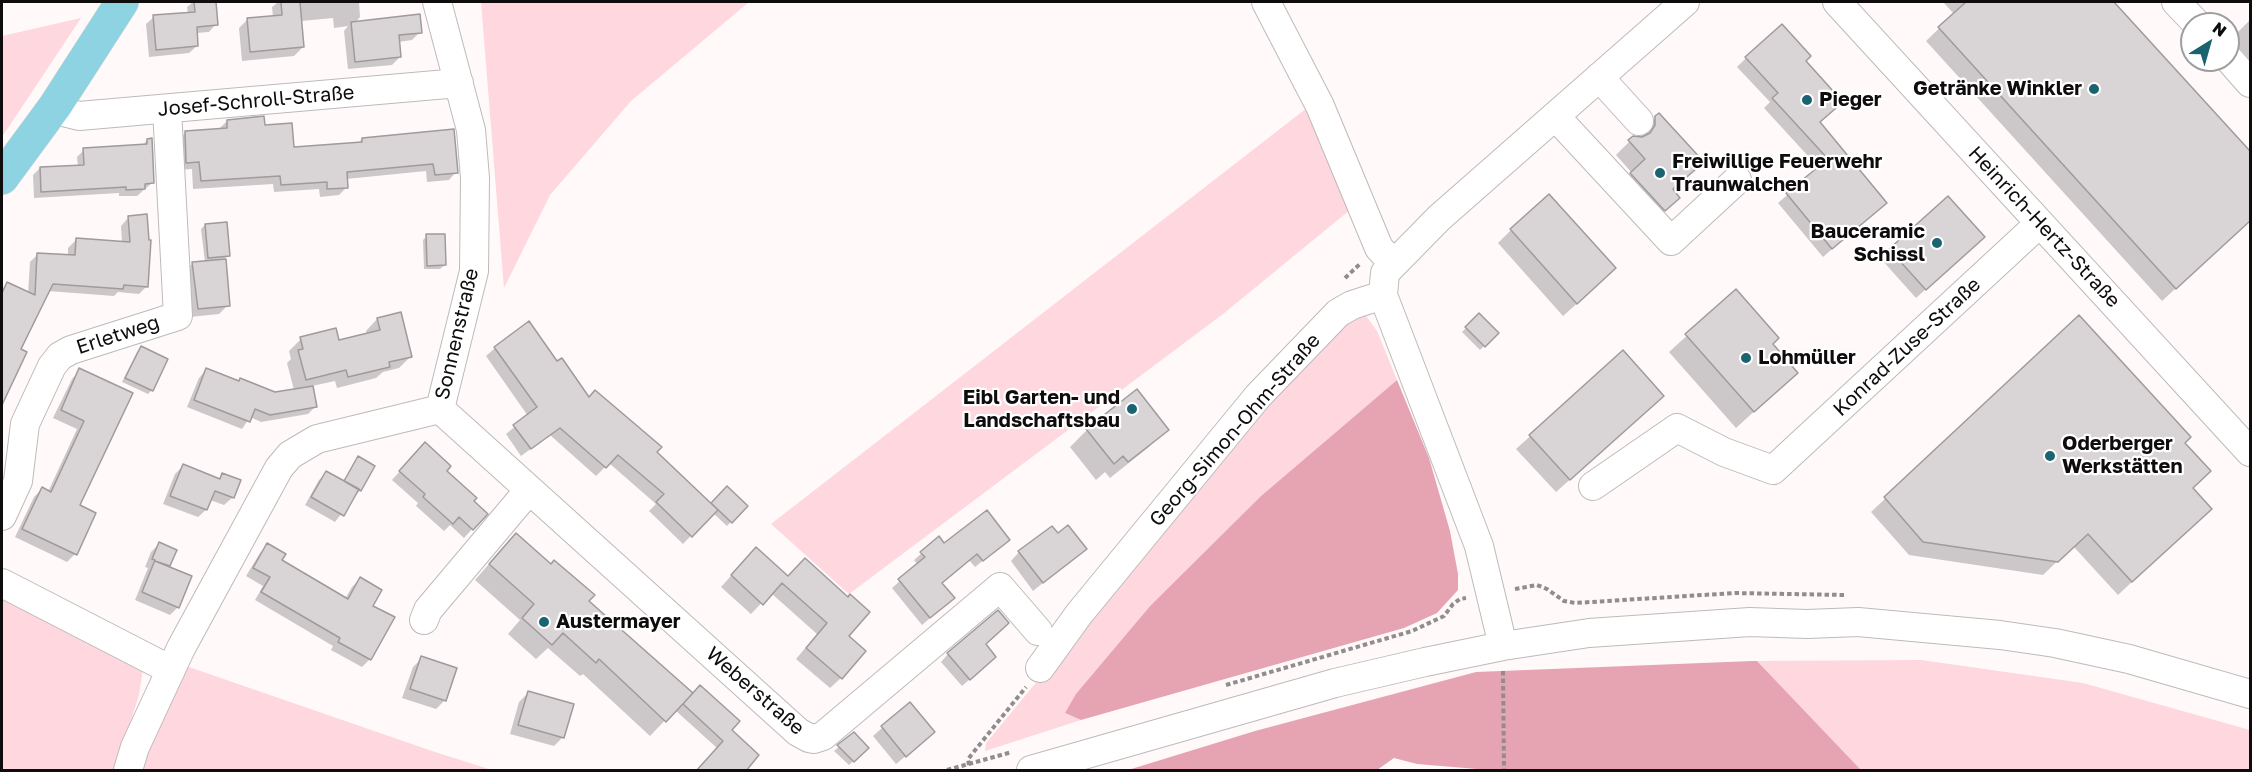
<!DOCTYPE html>
<html>
<head>
<meta charset="utf-8">
<style>
	body { margin:0 }
	#map { position:relative; width:2252px; height:772px; overflow:hidden; background:#fff9fa; font-family:"Golos Text",sans-serif }
	canvas { display:block }
	.frame { position:absolute; inset:0; border:3px solid #0e0c0d; pointer-events:none }
	.north { position:absolute; left:2180px; top:12px; width:60px; height:60px; box-sizing:border-box; background:#fff; border:2px solid #9f9e9e; border-radius:50%; rotate:37deg; font-size:16px; font-weight:700; line-height:24px; text-align:center; color:#0e0c0d }
	.north::after { content:''; display:block; margin:auto; width:21px; height:27px; background:#1a6371; clip-path:polygon(50% 0,100% 100%,50% 72%,0 100%) }
</style>
</head>
<body>
<div id="map">
<canvas width="2252" height="772"></canvas>
<div class="frame"></div>
<div class="north">N</div>
</div>
<script>
const context = document.querySelector('canvas').getContext('2d');
context.lineJoin = 'round';
function fillPath(path, color) {
  context.fillStyle = color;
  context.fill(path, 'evenodd');
}
function toPath(rows) {
  const path = new Path2D();
  for (const r of rows) {
    path.moveTo(r[0], r[1]);
    for (let i = 2; i < r.length; i += 2) path.lineTo(r[i], r[i + 1]);
  }
  return path;
}
function trace(path, color, width, dash) {
  context.strokeStyle = color;
  context.lineWidth = width;
  context.lineCap = dash ? 'butt' : 'round';
  context.setLineDash(dash || []);
  context.stroke(path);
}
function label(font, color, halo, rows, align = 'center') {
  context.font = font + ' "Golos Text",sans-serif';
  context.lineWidth = 4.5;
  context.setLineDash([]);
  context.textBaseline = 'middle';
  context.strokeStyle = halo;
  context.fillStyle = color;
  for (const [text, x, y, turn = 0] of rows) {
    context.save();
    context.translate(x, y);
    context.rotate((+turn || 0) * Math.PI / 180);
    context.textAlign = isNaN(turn) ? turn : align;
    if (halo) context.strokeText(text, 0, 0);
    context.fillText(text, 0, 0);
    context.restore();
  }
}
const green = toPath([
	[481,2,749,2,631,101,550,195,504,288],
	[81,18,2,137,2,36],
	[1312,104,1356,205,1223,314,849,594,771,524],
	[1356,315,1366,316,1377,331,1397,380,1261,496,1151,605,1065,713,1081,720,985,751,986,743,1208,475,1296,375],
	[2,598,143,669,139,695,115,770,2,770],
	[1921,660,2083,683,2250,730,2250,770,1861,770,1757,661],
	[186,666,435,752,492,770,139,770]
]);
const forest = toPath([
	[1397,380,1429,458,1450,531,1458,574,1458,590,1437,613,1404,628,1081,720,1065,713,1076,694,1151,605,1261,496],
	[1752,661,1757,661,1861,770,1489,770,1417,764,1394,758,1377,770,1128,770,1255,731,1476,672]
]);
const shadow = toPath([
	[193,2,214,2,216,24,209,32,196,33,197,46,189,53,149,57,146,24,154,17,188,14,187,7],
	[278,2,359,2,360,17,355,23,420,32,412,40,398,42,400,57,392,65,348,69,344,31,348,26,334,28,333,18,301,21,303,47,294,56,242,61,239,28,248,19,273,17,272,7],
	[1943,2,2112,2,2250,153,2250,220,2162,301,1926,41,1954,14],
	[2250,20,2250,60,2231,39],
	[1746,58,1804,61,1818,122,1885,203,1823,257,1778,203,1819,168,1764,108,1770,102,1737,67],
	[1659,115,1672,190,1678,197,1651,223,1618,187,1632,173,1616,155,1633,138,1642,139,1642,131],
	[227,121,264,127,293,149,357,144,362,139,456,172,449,180,427,182,426,171,346,179,347,187,339,195,320,197,319,189,274,192,273,184,193,189,192,169,179,170,177,141,185,133,219,129],
	[147,140,153,182,137,196,119,196,119,193,34,198,33,175,40,168,78,167,77,157,84,150,142,146],
	[1947,198,1974,246,1916,298,1881,259],
	[128,218,147,286,139,294,118,292,114,296,48,291,5,386,2,384,2,289,7,284,28,294,30,262,38,254,68,256,68,248,76,240,122,243,121,226],
	[205,225,229,255,224,259,228,305,219,314,190,317,184,272,193,263,205,262,201,229],
	[1511,230,1601,282,1563,316,1498,243],
	[427,236,445,265,440,269,424,269,423,240],
	[1736,291,1771,344,1796,373,1736,428,1669,352],
	[1479,315,1497,333,1480,350,1462,332],
	[2078,317,2183,443,2196,522,2118,595,2073,546,2043,575,1909,555,1871,512],
	[377,319,411,356,399,368,383,372,376,378,337,388,335,381,312,386,316,406,308,414,261,422,250,417,242,429,187,407,199,378,206,370,275,393,294,390,287,363,291,359,289,351,301,339,338,342,367,334,366,331],
	[141,347,152,390,148,394,122,382,137,352],
	[495,348,557,363,589,398,655,452,711,506,727,489,746,506,727,526,713,513,683,544,649,511,656,504,609,463,596,476,550,435,521,456,506,434,528,416,486,356],
	[1623,352,1649,409,1556,492,1516,449],
	[80,370,131,394,78,506,75,554,67,562,15,537,34,497,42,489,48,492,77,429,53,418,72,379],
	[1167,429,1149,447,1110,478,1105,472,1096,480,1070,447,1087,430],
	[417,452,445,471,486,514,464,538,450,525,444,531,416,506,418,503,392,480],
	[358,458,360,490,335,522,305,505,319,480,326,473,343,482],
	[183,466,218,479,222,475,239,481,232,498,224,505,210,500,206,510,198,517,163,504,175,474],
	[1058,535,1085,549,1033,591,1011,561,1019,552],
	[939,538,944,545,1000,547,975,567,969,560,941,583,945,605,922,625,892,588,918,565,914,560],
	[159,544,168,565,167,567,178,607,170,615,135,600,148,568,145,567,151,552],
	[268,545,280,561,345,599,352,587,360,579,371,606,393,618,370,659,362,667,331,650,333,646,255,600,263,586,246,576,260,553],
	[501,550,587,601,757,756,717,748,675,710,650,736,583,674,580,676,548,648,536,659,508,634,520,620,475,580],
	[746,559,788,578,848,599,847,636,841,678,830,688,796,659,817,634,771,593,751,614,721,587],
	[984,645,987,664,962,686,941,662,948,654],
	[422,658,445,700,436,709,402,698,413,667],
	[528,693,563,737,554,746,510,734,519,702],
	[909,704,924,741,896,764,873,736],
	[854,734,867,748,849,765,834,751]
]);
const building = toPath([
	[194,2,216,2,218,25,197,27,198,46,156,50,153,15,195,12,194,2],
	[281,2,300,2,304,47,250,52,247,18,282,15,281,2],
	[1966,2,2114,2,2250,151,2250,221,2176,289,1938,27,1966,2],
	[420,14,422,33,399,35,401,57,355,62,351,22,420,14],
	[1782,24,1811,56,1806,61,1843,102,1820,122,1887,203,1832,249,1786,193,1828,159,1772,98,1778,93,1745,57,1782,24],
	[1659,113,1704,162,1673,189,1680,198,1665,211,1630,173,1645,159,1628,140,1633,136,1642,137,1650,133,1655,125,1655,116,1659,113],
	[264,116,265,125,292,123,294,147,362,142,362,138,454,129,458,173,435,175,433,164,347,172,348,188,327,189,327,182,281,185,280,176,201,181,199,162,186,163,185,131,227,128,227,120,264,116],
	[152,138,154,183,145,184,145,189,126,190,126,187,41,192,40,167,84,165,83,148,147,144,147,139,152,138],
	[1549,194,1616,268,1577,304,1510,229,1549,194],
	[1948,196,1985,237,1926,290,1889,249,1948,196],
	[147,214,149,240,151,240,148,287,124,285,123,289,53,284,21,349,27,352,2,405,2,293,7,282,35,295,37,253,75,255,76,238,130,242,128,216,147,214],
	[227,222,230,256,208,258,205,224,227,222],
	[426,234,445,234,446,265,427,266,426,234],
	[226,259,230,306,198,309,192,262,226,259],
	[1736,289,1779,338,1773,344,1798,373,1754,412,1685,334,1736,289],
	[401,312,412,357,389,362,390,367,348,377,346,370,306,380,298,350,303,349,300,337,336,328,339,340,380,330,377,318,401,312],
	[1479,313,1499,333,1485,347,1465,327,1479,313],
	[2079,315,2191,437,2185,443,2211,471,2193,488,2212,509,2132,582,2088,534,2058,562,1923,542,1884,497,2079,315],
	[529,321,557,361,562,358,589,397,595,390,662,447,657,452,718,510,692,537,656,502,664,494,618,455,606,468,560,428,531,449,513,425,537,407,494,347,529,321],
	[141,346,168,359,153,391,125,378,141,346],
	[1623,350,1664,396,1570,480,1529,435,1623,350],
	[79,368,133,393,80,505,96,513,77,555,22,529,42,487,51,492,84,421,61,410,79,368],
	[206,368,239,381,240,378,275,392,313,386,317,407,270,415,255,409,250,422,194,400,206,368],
	[1137,389,1169,430,1128,462,1123,456,1114,464,1086,429,1137,389],
	[425,442,451,466,447,471,477,498,474,501,488,514,473,530,459,517,453,524,423,497,425,494,399,471,425,442],
	[358,456,375,466,361,491,344,481,358,456],
	[183,464,220,479,222,473,241,480,234,498,215,491,207,510,170,496,183,464],
	[326,471,359,489,344,516,311,497,326,471],
	[727,486,748,506,732,523,711,503,727,486],
	[987,510,1010,540,983,561,977,554,942,583,955,598,930,618,898,579,925,557,920,552,939,536,944,543,987,510],
	[1068,525,1087,549,1043,583,1018,551,1052,526,1058,533,1068,525],
	[516,533,551,564,554,560,595,595,589,601,693,693,666,722,599,659,596,663,563,633,552,645,522,618,534,604,489,564,516,533],
	[159,542,177,550,170,566,155,561,192,576,179,608,142,592,155,560,152,559,159,542],
	[267,543,286,554,282,560,348,599,360,577,382,590,373,606,395,617,371,660,338,642,340,638,261,592,270,577,253,568,267,543],
	[756,547,788,576,805,558,848,597,850,594,870,612,849,636,866,651,842,679,806,648,827,623,782,583,763,605,731,575,756,547],
	[998,610,1009,623,986,644,996,657,970,680,947,653,998,610],
	[421,656,457,668,446,701,410,689,421,656],
	[700,685,740,721,732,730,759,755,746,771,696,771,723,741,683,704,700,685],
	[528,691,574,704,564,738,518,725,528,691],
	[910,702,935,732,906,757,881,726,910,702],
	[854,732,869,748,854,762,837,745,854,732]
]);
const path = toPath([
	[1345,278,1361,263],
	[1515,589,1537,585,1547,589,1564,601,1575,603,1735,593,1844,595],
	[1503,671,1504,770],
	[1226,685,1412,631,1444,616,1453,604,1460,599,1466,598],
	[969,765,968,759,1026,687],
	[947,770,1012,752]
]);
const minor = toPath([
	[1266,2,1320,106,1379,248,1393,263],
	[1837,2,2250,452],
	[2176,2,2197,24],
	[2228,58,2250,83],
	[1599,77,1639,121],
	[55,106,67,113,79,116,459,83],
	[1555,116,1671,241,1737,180],
	[440,409,798,732,809,738,814,739,823,736,1000,587,1038,631],
	[1593,486,1677,428,1724,452,1773,470,2040,223],
	[2,516,18,481,25,424,52,366,60,356,71,350,178,316,167,109],
	[2,583,171,670],
	[424,620,428,610,529,490],
	[1503,646,1479,546,1383,295,1385,273,1439,218,1685,2],
	[1040,668,1079,614,1258,396,1338,313,1352,305,1383,295],
	[128,770,135,747,181,648,279,468,290,455,317,439,440,409,474,271,475,178,471,130,437,2],
	[1031,770,1335,683,1425,662,1503,646,1589,633,1750,622,1807,624,1858,622,2000,635,2055,643,2129,659,2250,694]
]);
const major = toPath([
	[2,178,55,106,122,2]
]);
const markers = [
	[2094,89,6,"#1a6371"],
	[1807,100,6,"#1a6371"],
	[1660,173,6,"#1a6371"],
	[1937,243,6,"#1a6371"],
	[1746,358,6,"#1a6371"],
	[1132,409,6,"#1a6371"],
	[2050,456,6,"#1a6371"],
	[544,622,6,"#1a6371"]
];
const poiNames = [
	["Getränke Winkler",2082,89,"right"],
	["Pieger",1819,100],
	["Freiwillige Feuerwehr",1672,162],
	["Traunwalchen",1672,185],
	["Bauceramic",1925,232,"right"],
	["Schissl",1925,255,"right"],
	["Lohmüller",1758,358],
	["Eibl Garten- und",1120,398,"right"],
	["Landschaftsbau",1120,421,"right"],
	["Oderberger",2062,444],
	["Werkstätten",2062,467],
	["Austermayer",556,622]
];
const streetNames = [
	["Josef-Schroll-Straße",256,101,-5],
	["Heinrich-Hertz-Straße",2044,227,47],
	["Sonnenstraße",457,334,-77],
	["Erletweg",118,335,-18],
	["Konrad-Zuse-Straße",1907,347,-43],
	["Georg-Simon-Ohm-Straße",1235,430,-49],
	["Weberstraße",755,691,41]
];
fillPath(green, '#fed7df');
fillPath(forest, '#e6a4b3');
fillPath(shadow, '#0003');
fillPath(building, '#d9d4d5');
trace(building, '#9f9a9b', 1.5);
trace(minor, '#bebaba', 30);
trace(major, '#d8d8d8', 34);
trace(path, '#918c8d', 4, [4.5, 3]);
trace(minor, '#fff', 28);
trace(major, '#8ed3e2', 33);
for (const [x, y, r, color] of markers) {
  const dot = new Path2D();
  dot.arc(x, y, r, 0, 2 * Math.PI);
  context.fillStyle = color;
  context.fill(dot);
  trace(dot, '#fff', 2);
}
label('bold 20px', '#0e0c0d', '#fff', poiNames, 'left');
label('20px', '#0e0c0d', '#fff', streetNames);
</script>
</body>
</html>
